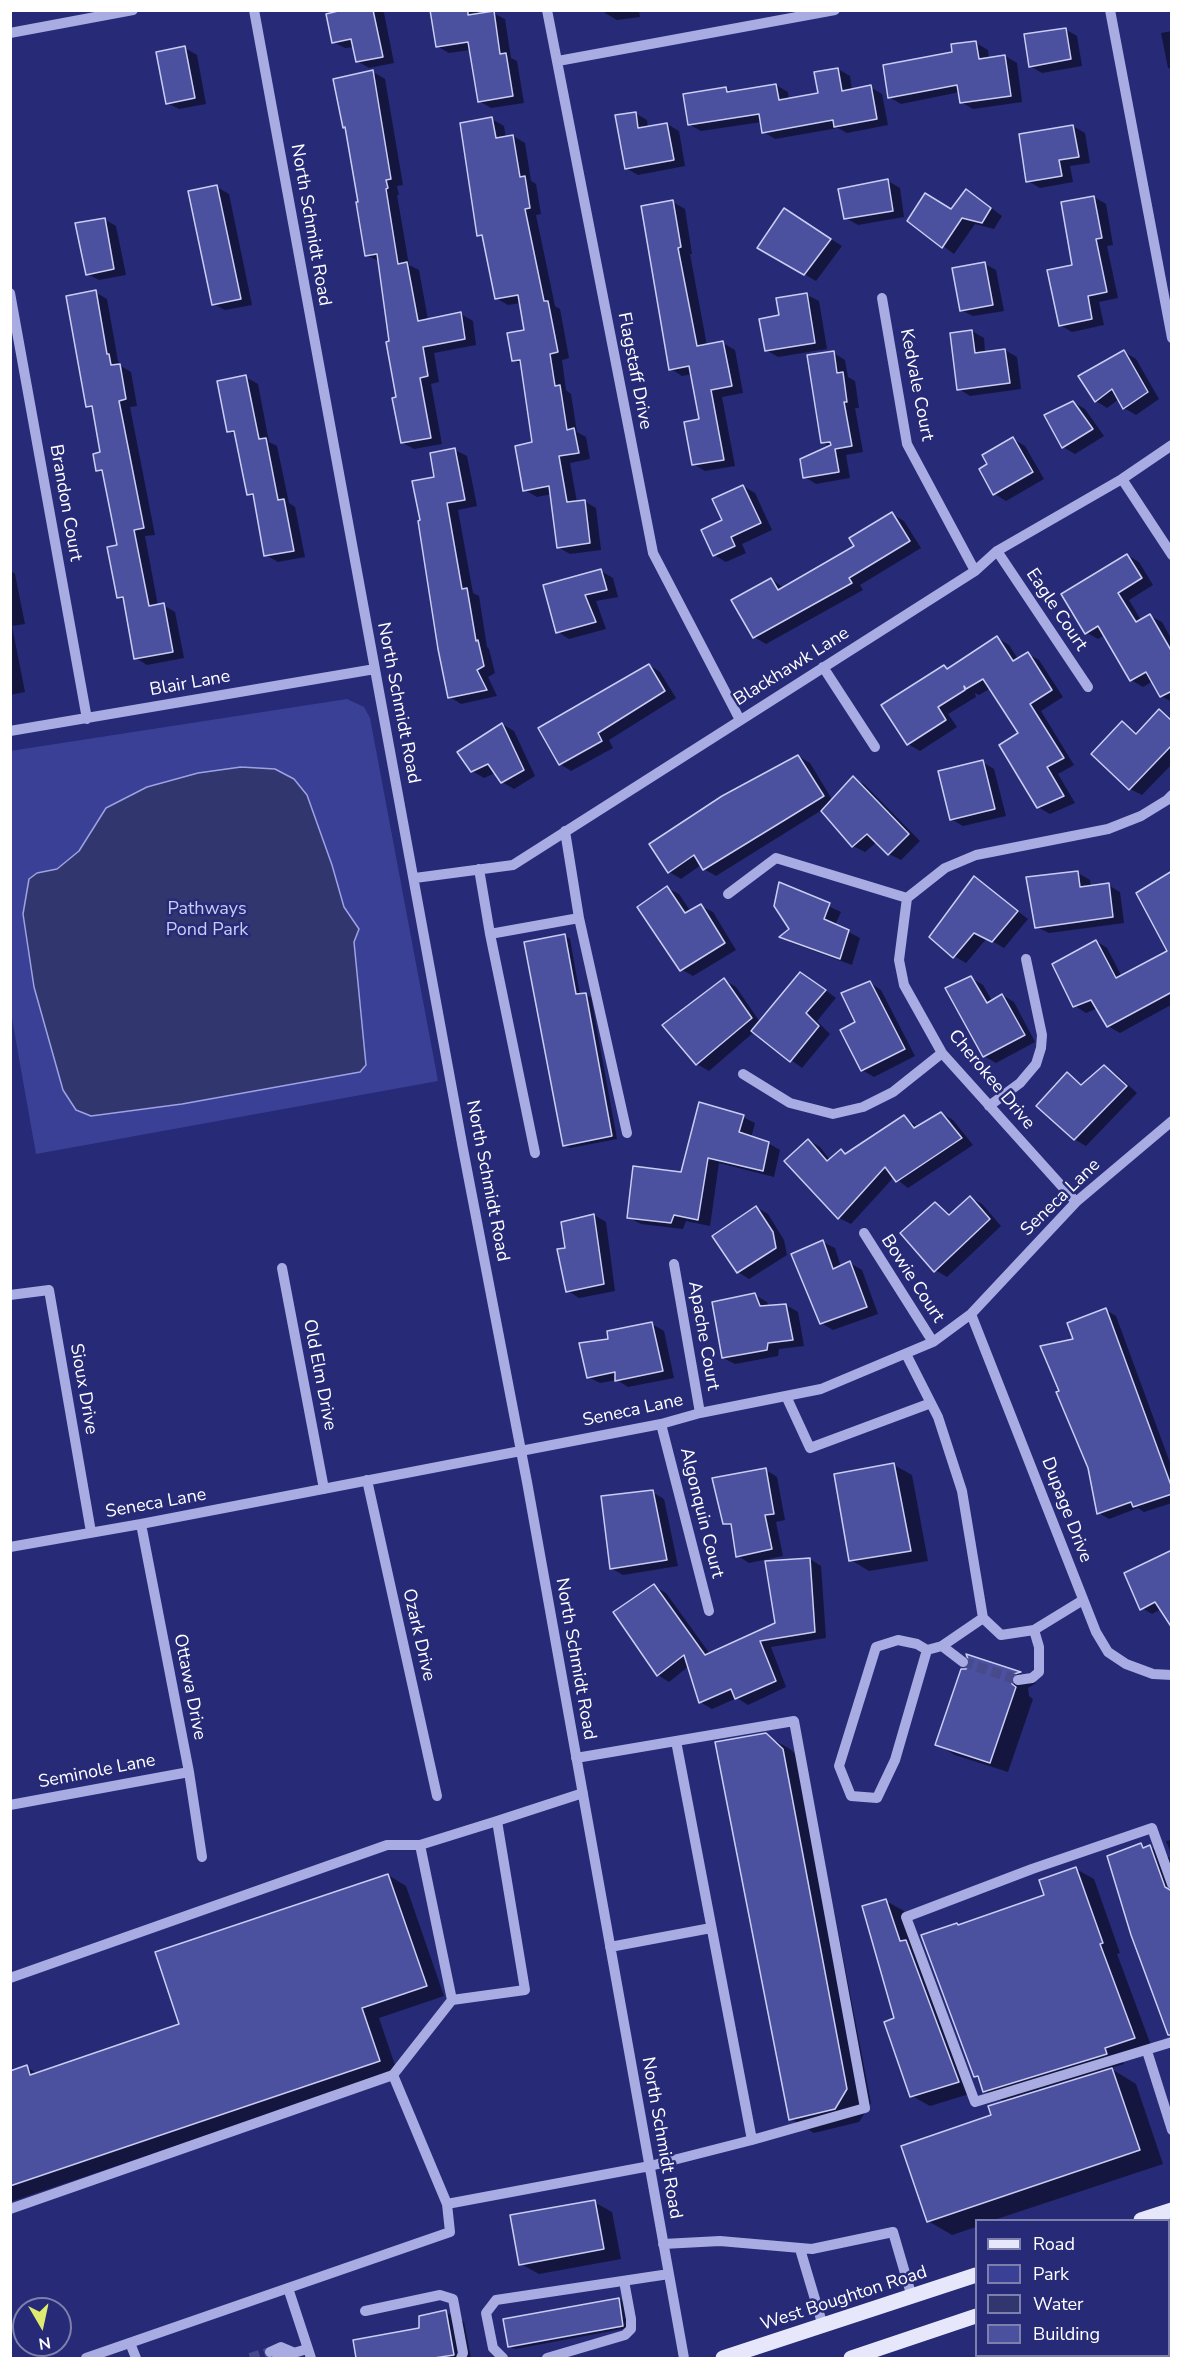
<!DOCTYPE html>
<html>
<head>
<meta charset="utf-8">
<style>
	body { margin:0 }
	#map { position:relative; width:1182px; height:2369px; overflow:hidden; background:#262a77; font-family:"Nunito Sans",sans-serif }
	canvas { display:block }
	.frame { position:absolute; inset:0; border:12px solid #fff; pointer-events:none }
	.legend { position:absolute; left:975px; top:2219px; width:195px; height:138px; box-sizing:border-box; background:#262a77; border:2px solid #7d7fad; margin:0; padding:8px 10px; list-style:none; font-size:18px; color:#fff }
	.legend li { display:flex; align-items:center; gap:12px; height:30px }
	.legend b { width:30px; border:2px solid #7d7fad }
	.north { position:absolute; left:12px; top:2297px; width:60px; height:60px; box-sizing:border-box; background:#262a77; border:2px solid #7d7fad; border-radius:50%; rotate:171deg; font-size:16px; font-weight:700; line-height:24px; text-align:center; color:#fff }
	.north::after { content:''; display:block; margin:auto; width:21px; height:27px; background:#deeb6e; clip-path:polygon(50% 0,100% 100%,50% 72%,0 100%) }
</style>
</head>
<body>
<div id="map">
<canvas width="1182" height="2369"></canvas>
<div class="frame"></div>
<ul class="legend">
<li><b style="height:8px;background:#e7e7fc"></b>Road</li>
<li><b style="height:16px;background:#3a4095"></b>Park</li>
<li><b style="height:16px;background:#32366f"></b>Water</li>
<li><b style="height:16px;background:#4b509f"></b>Building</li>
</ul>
<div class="north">N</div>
</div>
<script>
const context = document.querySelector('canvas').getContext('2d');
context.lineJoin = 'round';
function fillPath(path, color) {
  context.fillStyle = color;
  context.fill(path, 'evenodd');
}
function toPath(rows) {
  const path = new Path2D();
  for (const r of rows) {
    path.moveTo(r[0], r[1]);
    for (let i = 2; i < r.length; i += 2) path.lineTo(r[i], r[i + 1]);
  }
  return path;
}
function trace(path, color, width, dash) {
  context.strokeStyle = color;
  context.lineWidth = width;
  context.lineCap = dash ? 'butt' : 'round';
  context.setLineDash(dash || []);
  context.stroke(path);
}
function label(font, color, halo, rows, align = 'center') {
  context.font = font + ' "Nunito Sans",sans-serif';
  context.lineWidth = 5;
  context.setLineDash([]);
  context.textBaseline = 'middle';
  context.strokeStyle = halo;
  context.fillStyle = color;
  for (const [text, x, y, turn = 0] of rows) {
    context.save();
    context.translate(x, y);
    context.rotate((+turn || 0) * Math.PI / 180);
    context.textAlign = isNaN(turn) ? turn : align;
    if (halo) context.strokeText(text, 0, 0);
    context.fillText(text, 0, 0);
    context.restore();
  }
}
const green = toPath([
	[347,699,364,707,370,718,438,1081,36,1154,11,1013,10,751]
]);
const water = toPath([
	[241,767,275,769,294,779,307,795,332,865,344,907,359,929,354,942,366,1065,360,1072,182,1104,91,1116,76,1110,63,1090,34,987,23,914,29,879,37,873,57,869,79,851,106,808,147,787,198,773,241,767]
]);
const shadow = toPath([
	[349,10,380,10,384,13,394,63,369,68,357,61,354,47,345,48,333,42],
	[432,10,478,10,479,15,493,13,505,19,511,58,517,61,524,103,491,108,479,101,470,50,449,53,437,46],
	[605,10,642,10,639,11,640,17,617,20,605,13],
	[1065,29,1077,36,1082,66,1042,73,1030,66],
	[1172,31,1172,69,1168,68,1161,33],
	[976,43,988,50,989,59,1005,56,1017,63,1022,102,973,109,961,102,960,92,901,104,889,97,954,53],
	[185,48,197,55,206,104,179,109,167,103],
	[838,69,850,76,852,90,870,87,882,94,888,125,847,133,838,128,775,139,764,132,762,122,701,131,690,125,726,88,734,93,776,85,788,92,789,100,820,94],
	[373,72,385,79,403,185,397,186,399,195,397,195,409,265,419,270,428,320,461,314,473,321,476,345,434,353,439,382,431,384,442,444,414,449,403,443,379,261,366,255,360,203,346,128,344,127],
	[635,113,647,120,648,128,667,124,679,131,685,166,638,175,626,168],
	[492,119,504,126,506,138,513,136,525,143,531,181,536,184,541,214,536,215,555,306,560,309,569,358,562,360,566,390,571,394,577,432,586,437,590,459,570,463,577,502,584,501,596,508,601,550,570,554,558,547,552,494,537,497,525,490,534,444,522,365,513,360,526,331,521,303,508,305,496,298,485,239,478,235],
	[1073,126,1085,133,1090,163,1070,166,1073,182,1040,188,1028,181],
	[888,181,900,188,904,217,858,225,846,218],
	[217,187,229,194,252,305,225,310,213,304],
	[1094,197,1106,204,1113,245,1107,246,1118,298,1099,302,1104,325,1072,332,1060,325],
	[978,198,1002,216,994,229,975,224,954,254,909,221,952,211],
	[673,202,685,209,692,254,690,254,707,346,723,343,735,350,743,393,722,397,735,466,705,471,693,464,700,420,692,374,682,376,671,369],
	[796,217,842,246,816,281,759,247],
	[104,219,116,226,126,275,99,280,87,274],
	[985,264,996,270,1004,311,973,316,961,310],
	[95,292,107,299,118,361,121,366,131,372,137,406,130,407,155,535,145,536,158,606,163,605,175,612,184,658,147,665,136,658,125,601,118,597,118,546,105,474,97,470,101,453,94,410,88,406],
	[807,295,819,301,827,349,778,357,766,350],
	[972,331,984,338,985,353,1005,350,1017,357,1021,389,970,396,959,389],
	[1124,352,1136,359,1159,399,1136,415,1124,408,1119,399,1107,408,1096,401],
	[834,353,845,360,848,377,855,381,859,408,855,408,863,452,846,455,850,478,816,484,805,477,830,447,822,442],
	[246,377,258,384,269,442,277,446,289,503,295,507,305,557,278,562,266,555,255,498,248,494,237,436,229,431],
	[1073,402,1085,409,1104,436,1075,454,1063,447,1046,415],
	[1013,439,1025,446,1044,479,1006,501,995,494],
	[455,450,467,456,477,506,458,510,473,593,479,596,487,647,489,649,495,673,488,677,497,696,461,704,450,697,436,478],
	[743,486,755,493,772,530,742,544,746,553,726,562,714,555,724,521],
	[892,514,904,521,921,548,860,585,863,590,766,644,754,637,771,579,784,588,856,546],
	[1127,555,1139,562,1153,585,1129,600,1141,620,1150,616,1162,622,1172,640,1172,702,1161,696,1153,681,1143,687,1131,680,1105,635,1098,639,1086,632],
	[10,570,15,574,25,624,12,626,25,692,10,695],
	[601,571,613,578,618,597,596,601,606,629,569,639,558,632],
	[997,638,1009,645,1018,659,1028,654,1039,660,1063,697,1041,711,1074,765,1058,774,1075,803,1050,814,1038,807,1020,734,991,688,979,695,975,693,976,697,948,714,957,727,920,751,908,744,944,666,949,669],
	[649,665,660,672,676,698,609,740,613,748,571,771,560,764],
	[1159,711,1172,719,1172,764,1142,795,1130,789,1123,723,1138,733],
	[502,724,514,731,535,776,514,789,502,782,495,773,484,778,472,771],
	[798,756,810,763,833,801,854,778,865,785,920,841,901,860,889,854,877,842,865,852,853,846,822,810,716,876,704,869,701,865,681,879,669,872],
	[982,762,994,769,1006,816,963,826,951,819],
	[1078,873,1090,880,1091,887,1108,885,1120,892,1124,923,1049,933,1037,927],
	[1172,873,1172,1007,1169,1006,1120,1033,1108,1026,1098,1008,1086,1013,1075,1006,1096,941,1107,948,1122,977,1169,951],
	[974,878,1028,919,1004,948,987,938,966,963,954,956],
	[780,884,841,912,835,925,860,938,852,965,792,943,782,936,791,929],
	[667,888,679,894,691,912,701,906,713,912,736,950,693,976,681,969],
	[564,935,570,939,580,995,585,994,591,997,617,1139,570,1148,564,1145],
	[971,978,983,985,992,1001,1002,995,1014,1002,1035,1042,996,1063,984,1056],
	[724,980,736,987,760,1022,812,980,836,998,817,1021,830,1034,802,1068,754,1032,709,1071,697,1064,664,1025],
	[870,983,881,990,915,1056,874,1077,862,1070,842,1031,857,1022],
	[1104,1067,1116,1074,1137,1093,1086,1146,1074,1139,1067,1074,1084,1085],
	[941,1113,953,1120,973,1145,908,1188,894,1177,851,1224,839,1218,786,1161,808,1140,820,1147,830,1160,841,1151,846,1154,904,1117,918,1127],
	[743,1117,755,1123,751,1138,768,1143,780,1150,774,1177,719,1163,710,1226,686,1221,683,1229,641,1224,629,1218,682,1173],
	[971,1198,982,1204,1001,1226,947,1277,935,1270,936,1204,951,1214],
	[756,1207,768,1214,784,1240,787,1255,749,1279,738,1272],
	[594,1215,606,1222,615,1291,579,1298,568,1291,567,1250],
	[823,1242,835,1248,841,1267,850,1263,862,1270,878,1314,833,1330,821,1323],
	[755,1295,767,1302,769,1307,786,1305,798,1312,804,1346,779,1349,778,1356,735,1364,723,1358],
	[1106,1310,1116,1316,1172,1468,1172,1503,1144,1512,1138,1508,1109,1519,1099,1513,1089,1467,1061,1393,1075,1340],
	[652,1324,664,1331,674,1378,628,1387,617,1380,600,1383,588,1377,610,1340],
	[894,1465,912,1475,928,1561,869,1571,851,1560],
	[766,1470,777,1477,785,1520,776,1522,783,1556,749,1563,738,1556,734,1528,724,1523],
	[652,1492,664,1499,678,1566,623,1575,611,1568],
	[1172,1552,1161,1609,1152,1614,1142,1608],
	[810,1559,821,1566,826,1638,771,1647,786,1687,748,1705,737,1698,712,1709,700,1702,689,1666,669,1682,658,1675,654,1586,666,1593,710,1654,776,1624],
	[969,1656,1020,1673,1036,1683,1028,1688,1029,1696,1033,1699,1008,1772,955,1755,937,1744,967,1670,972,1664],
	[765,1735,790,1749,806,1764,871,2103,859,2122,814,2133,791,2119],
	[1172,1840,1172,1856,1166,1841],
	[1141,1845,1146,1848,1150,1847,1172,1859,1172,2028],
	[1076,1869,1094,1879,1120,1953,1117,1954,1152,2048,1122,2058,1124,2064,1110,2068,1136,2084,1163,2164,994,2220,976,2220,976,2227,952,2235,928,2221,993,2116,1005,2102,984,2091,980,2079,975,2076,957,1924,959,1926,1046,1896],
	[388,1875,406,1886,444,1996,379,2018,397,2071,10,2202,10,2072,26,2067,38,2074,181,2025],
	[886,1901,904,1911,916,1947,976,2092,930,2106,912,2096,896,2019],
	[594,2202,612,2212,621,2259,539,2274,521,2264],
	[619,2299,625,2302,628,2328,515,2349,509,2346,504,2320],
	[1172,2307,1172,2358,1031,2358,1039,2356,1168,2356,1168,2308],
	[446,2312,464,2322,471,2358,357,2358,355,2341,421,2329]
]);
const building = toPath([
	[342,10,373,10,383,57,356,62,351,39,332,43,326,14,342,10],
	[430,10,468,10,468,15,494,11,500,54,506,53,513,96,478,102,468,42,436,47,430,10],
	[1066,28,1071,59,1029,67,1024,34,1066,28],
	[976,41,979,59,1005,55,1011,96,960,103,957,85,888,98,883,65,952,52,951,44,976,41],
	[185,46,195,98,166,104,156,52,185,46],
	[838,68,842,91,871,85,877,119,834,127,833,120,762,133,759,114,688,125,683,94,726,87,727,92,776,84,779,100,818,93,814,72,838,68],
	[373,70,391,179,386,180,388,188,386,189,398,264,407,262,418,321,461,312,465,339,423,347,428,376,420,378,431,438,401,443,392,398,396,397,386,342,389,341,377,254,365,256,356,202,358,202,345,127,343,128,333,79,373,70],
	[636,112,638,128,667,123,674,160,625,169,615,115,636,112],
	[492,117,496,138,513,135,520,177,525,176,530,208,525,209,544,301,548,301,558,352,550,354,555,386,560,385,567,430,574,428,579,453,559,456,567,502,585,500,590,543,557,548,549,486,523,491,515,446,532,442,520,360,512,361,507,333,524,330,518,295,495,299,482,235,477,236,460,123,492,117],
	[1073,125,1079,157,1059,160,1062,176,1026,182,1019,134,1073,125],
	[888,179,893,211,844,219,838,189,888,179],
	[217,185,241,299,212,305,188,191,217,185],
	[966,189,991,208,982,223,962,218,942,248,907,221,925,193,951,209,966,189],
	[1094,196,1102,238,1096,239,1107,292,1088,296,1092,319,1059,326,1047,270,1072,265,1061,202,1094,196],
	[673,200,681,247,678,248,697,346,723,341,732,386,711,390,724,460,692,465,684,422,699,419,689,366,669,370,641,206,673,200],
	[784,208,831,239,804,275,757,248,784,208],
	[105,218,114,269,86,275,75,223,105,218],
	[985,262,993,305,960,311,952,268,985,262],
	[96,290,107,354,109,354,111,365,120,364,126,399,119,401,144,528,134,530,149,606,164,603,173,652,134,659,123,597,117,598,107,547,117,545,102,470,96,471,93,454,100,452,92,406,86,407,66,296,96,290],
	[807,293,815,343,765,351,759,319,779,315,776,298,807,293],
	[972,330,975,353,1005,349,1010,383,957,390,950,333,972,330],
	[1124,350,1148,392,1123,409,1112,389,1095,402,1078,376,1124,350],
	[834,351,837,373,843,372,847,402,844,402,852,446,835,449,839,472,803,478,800,459,831,445,830,442,821,443,807,355,834,351],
	[246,375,259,439,266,438,278,500,284,499,294,551,264,556,253,494,247,495,234,431,227,432,217,381,246,375],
	[1073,401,1093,429,1062,448,1044,415,1073,401],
	[1013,437,1033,472,993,495,979,469,987,464,982,455,1013,437],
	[455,448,465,500,447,503,462,589,467,588,476,641,478,640,484,666,477,670,487,690,448,698,438,649,418,521,420,520,412,481,434,477,430,453,455,448],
	[743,485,761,523,731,537,735,546,713,556,701,530,722,520,712,499,743,485],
	[892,512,910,541,849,578,852,583,753,638,731,600,771,578,778,590,854,546,849,538,892,512],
	[1127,554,1142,578,1118,593,1136,622,1150,614,1172,652,1172,691,1160,697,1146,672,1130,681,1098,626,1085,634,1061,594,1127,554],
	[601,569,607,590,585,595,596,622,556,633,543,585,601,569],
	[997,636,1013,661,1028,652,1052,690,1030,704,1064,758,1047,767,1064,796,1037,808,999,745,1018,733,983,679,966,689,964,686,965,690,938,707,946,720,907,745,881,705,944,665,947,669,997,636],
	[649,664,665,691,598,733,602,741,559,765,538,728,649,664],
	[1159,709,1172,721,1172,745,1129,790,1091,754,1122,721,1136,734,1159,709],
	[502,723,524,770,501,783,488,764,471,772,457,752,502,723],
	[798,755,824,796,703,870,694,855,668,873,649,844,722,796,798,755],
	[983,760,995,809,950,820,938,771,983,760],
	[853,776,909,834,888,855,867,834,852,847,821,811,853,776],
	[1078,871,1080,887,1109,883,1113,917,1035,928,1026,877,1078,871],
	[1172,871,1172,992,1107,1027,1091,1000,1073,1007,1052,964,1096,940,1116,978,1167,951,1136,893,1172,871],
	[974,876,1018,911,992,942,974,933,953,958,929,937,974,876],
	[779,882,830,903,824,919,849,930,840,959,779,937,789,929,774,906,779,882],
	[667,886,685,913,701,904,725,943,680,971,637,907,667,886],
	[565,934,576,994,586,993,612,1136,563,1146,524,942,565,934],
	[800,972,826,990,806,1013,819,1026,790,1062,751,1031,800,972],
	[971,976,987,1003,1002,994,1025,1035,983,1057,945,988,971,976],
	[724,978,752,1018,696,1065,662,1025,724,978],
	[870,981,905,1049,861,1071,840,1030,855,1022,841,993,870,981],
	[1104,1065,1127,1086,1074,1140,1036,1106,1067,1072,1081,1085,1104,1065],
	[699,1102,744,1115,739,1132,769,1142,763,1171,708,1158,698,1220,674,1215,671,1223,627,1218,633,1166,681,1172,699,1102],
	[941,1112,962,1138,896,1182,885,1167,838,1219,784,1161,808,1139,827,1161,841,1149,845,1154,904,1115,914,1128,941,1112],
	[970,1196,990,1219,934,1272,900,1233,935,1202,949,1215,970,1196],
	[756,1206,773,1232,776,1248,737,1273,712,1236,756,1206],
	[594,1214,604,1284,566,1292,557,1249,565,1248,561,1222,594,1214],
	[823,1240,833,1269,850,1261,867,1307,820,1324,791,1254,823,1240],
	[755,1293,760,1306,786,1304,793,1340,768,1343,767,1350,722,1358,712,1302,755,1293],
	[1106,1308,1172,1488,1172,1494,1133,1507,1131,1502,1097,1514,1088,1468,1056,1392,1059,1391,1040,1346,1073,1339,1067,1323,1106,1308],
	[652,1322,663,1371,615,1381,615,1372,587,1378,579,1343,608,1339,607,1331,652,1322],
	[894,1463,911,1551,849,1561,834,1474,894,1463],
	[766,1468,774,1514,765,1515,772,1549,736,1557,731,1524,723,1524,712,1478,766,1468],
	[653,1490,667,1560,610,1569,601,1496,653,1490],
	[1172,1550,1172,1628,1155,1602,1140,1610,1124,1573,1172,1550],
	[810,1558,815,1632,760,1641,776,1681,735,1699,731,1689,699,1703,684,1655,657,1676,613,1612,654,1584,705,1655,775,1623,765,1561,810,1558],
	[966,1654,1021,1672,1014,1674,1011,1678,1012,1684,1016,1687,990,1763,935,1745,961,1669,966,1669,970,1664,966,1654],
	[766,1733,783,1749,847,2089,835,2109,789,2120,715,1742,766,1733],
	[1141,1843,1143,1848,1150,1845,1165,1887,1172,1891,1172,2035,1168,2035,1131,1935,1107,1856,1141,1843],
	[1076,1867,1103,1943,1100,1944,1135,2038,1105,2048,1107,2054,983,2092,978,2076,974,2077,921,1935,957,1923,958,1925,1044,1895,1039,1880,1076,1867],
	[388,1874,427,1986,362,2008,380,2061,10,2186,10,2071,27,2065,30,2075,179,2024,155,1952,388,1874],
	[886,1899,900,1941,906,1940,959,2082,910,2097,884,2022,894,2018,862,1906,886,1899],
	[1112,2068,1140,2150,927,2222,901,2146,991,2115,988,2106,1112,2068],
	[595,2200,604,2249,519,2265,510,2215,595,2200],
	[619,2298,623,2326,508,2347,503,2319,619,2298],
	[446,2310,454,2355,434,2358,356,2358,353,2340,419,2328,419,2316,446,2310]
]);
const minorTunnel = toPath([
	[963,1662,1018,1680],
	[250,2358,270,2352]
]);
const minor = toPath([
	[254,10,463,1149,527,1482,684,2358],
	[547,10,653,553,740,720],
	[1110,10,1172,338],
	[10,33,133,10],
	[558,61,835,10],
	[10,293,87,719],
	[882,298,907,444,975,571],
	[1122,479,1172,555],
	[997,551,1088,687],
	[823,667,875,747],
	[10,731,375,669],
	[479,869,490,934,579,918,565,831],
	[415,878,513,865,975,571,997,551,1122,479,1172,445],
	[728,894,776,858,907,898],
	[579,918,627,1133],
	[490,934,535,1153],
	[743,1074,790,1103,833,1114,863,1107,893,1092,942,1053],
	[989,1106,1020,1083,1036,1064,1041,1048,1042,1035,1026,959],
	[1076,1202,942,1053,904,985,899,960,907,898,945,868,976,855,1108,829,1141,816,1167,800,1172,795],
	[864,1233,933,1342],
	[674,1264,700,1413],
	[282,1268,324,1489],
	[10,1295,49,1290,91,1532],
	[971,1314,1096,1632,1108,1652,1126,1664,1153,1674,1172,1675],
	[906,1354,938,1417,962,1491,983,1618,1001,1635,1034,1630,1083,1600],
	[786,1396,810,1448,931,1403],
	[661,1424,709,1611],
	[367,1480,437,1796],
	[141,1524,189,1772,202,1857],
	[10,1547,141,1524,661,1424,700,1413,821,1389,933,1342,971,1314,1076,1202,1172,1121],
	[942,1646,963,1662],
	[927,1650,895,1760,877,1798,851,1796,839,1766,876,1647,898,1640,917,1644,927,1650,942,1646,983,1618],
	[1018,1680,1032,1678,1039,1672,1039,1647,1034,1630],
	[676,1741,794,1721,865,2108,752,2140],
	[10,1805,189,1772],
	[1172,1884,1152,1828,1032,1869,906,1917,975,2102,1172,2042],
	[610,1947,711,1928],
	[10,1978,387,1845,420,1845],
	[452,2000,420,1845,497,1821],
	[1147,2051,1172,2130],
	[393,2075,447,2204,650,2166,752,2140,676,1741,576,1758],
	[10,2209,393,2075,452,2000,525,1990,497,1821,583,1793],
	[663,2244,720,2241,812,2249,893,2232,912,2297],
	[800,2249,823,2326],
	[288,2288,311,2358],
	[365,2311,440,2295,453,2299,463,2353,461,2358],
	[130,2343,136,2358],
	[270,2352,281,2347,295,2353],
	[86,2358,450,2232,447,2204],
	[277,2358,307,2349],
	[503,2358,493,2348,486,2313,496,2300,669,2274],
	[547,2358,625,2335,631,2329,631,2319,624,2281]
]);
const major = toPath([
	[1141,2220,1172,2210],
	[1168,2250,1172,2249],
	[723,2358,976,2275],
	[851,2358,976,2316]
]);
const streetNames = [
	["North Schmidt Road",310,225,80],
	["Flagstaff Drive",634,371,79],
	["Kedvale Court",916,385,79],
	["Brandon Court",65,503,80],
	["Eagle Court",1056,610,56],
	["Blackhawk Lane",792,667,-32],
	["Blair Lane",190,684,-10],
	["North Schmidt Road",398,703,79],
	["Cherokee Drive",991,1080,50],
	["North Schmidt Road",487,1181,79],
	["Seneca Lane",1061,1198,-44],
	["Bowie Court",912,1279,57],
	["Apache Court",703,1336,80],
	["Old Elm Drive",319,1375,79],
	["Sioux Drive",83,1389,80],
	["Seneca Lane",633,1411,-12],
	["Seneca Lane",156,1504,-10],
	["Dupage Drive",1066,1510,69],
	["Algonquin Court",701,1513,76],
	["Ozark Drive",418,1635,77],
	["North Schmidt Road",575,1659,80],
	["Ottawa Drive",189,1687,79],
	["Seminole Lane",97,1772,-11],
	["North Schmidt Road",661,2138,80],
	["West Boughton Road",844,2299,-18]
];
const parkNames = [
	["Pathways",207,910],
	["Pond Park",207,931]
];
fillPath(green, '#3a4095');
fillPath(water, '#32366f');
trace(water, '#9da2e3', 1.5);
fillPath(shadow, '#0007');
fillPath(building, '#4b509f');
trace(building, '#cacdf2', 1.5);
trace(minorTunnel, '#474a8b', 10, [10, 5]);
trace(minor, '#a8ace2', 10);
trace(major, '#e7e7fc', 15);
label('18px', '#fff', '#262a77', streetNames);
label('18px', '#cacdf2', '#262a77', parkNames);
</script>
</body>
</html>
